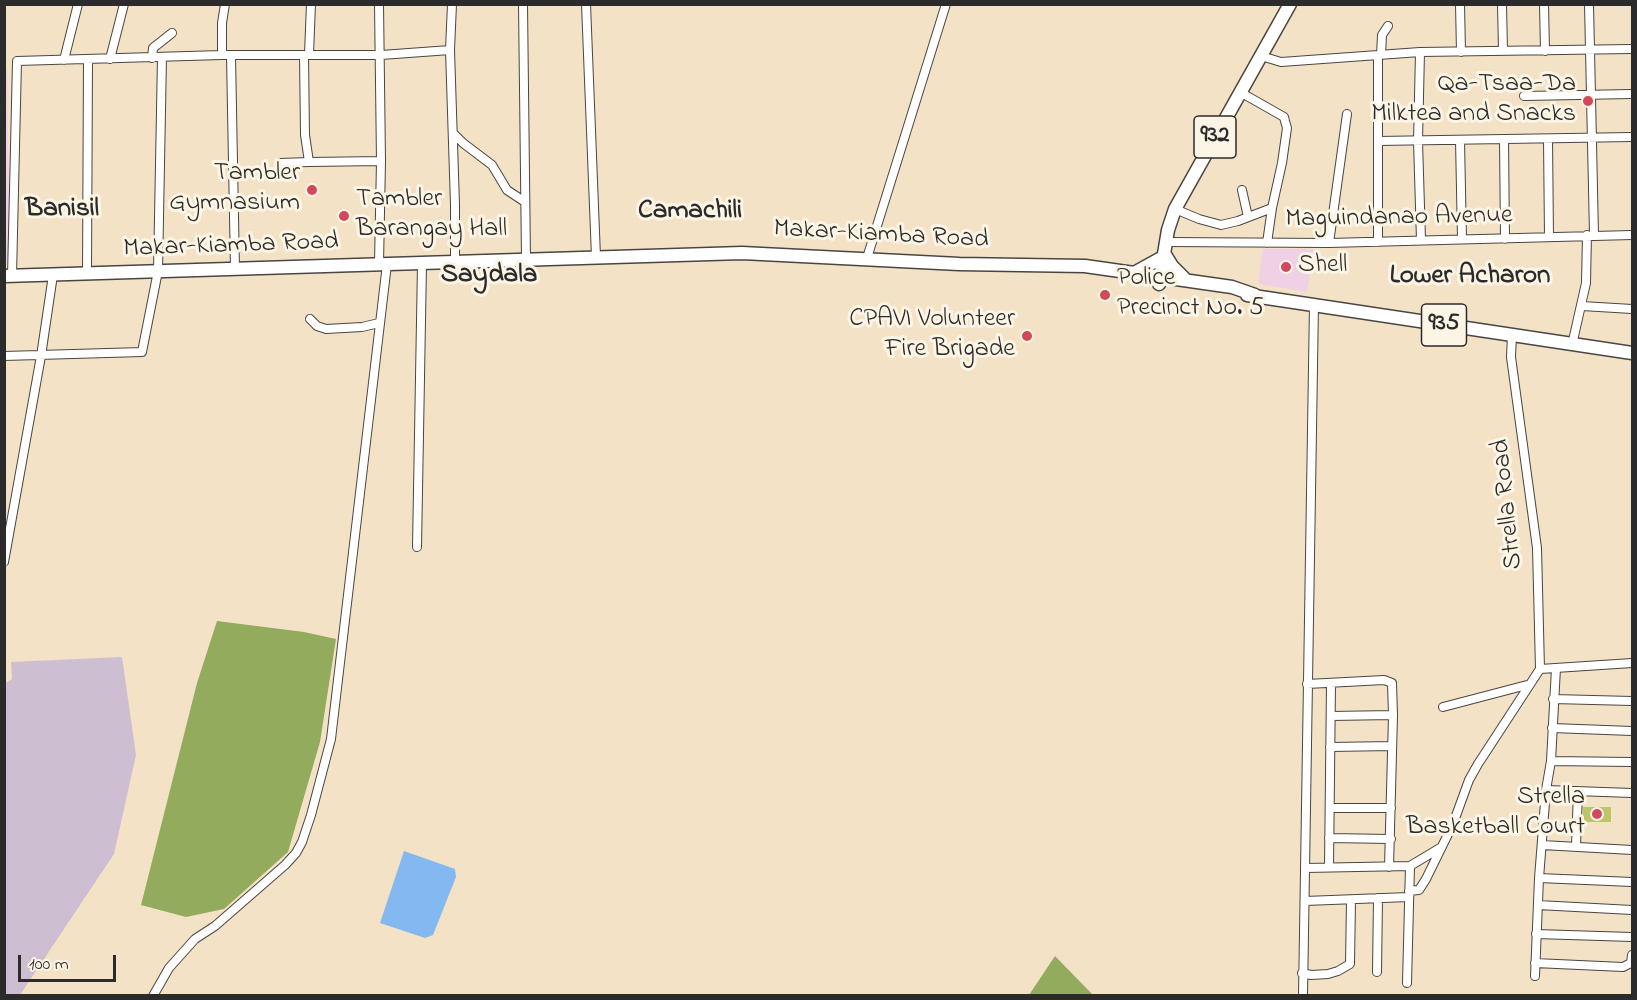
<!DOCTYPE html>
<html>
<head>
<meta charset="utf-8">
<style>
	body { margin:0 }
	#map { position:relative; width:1637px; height:1000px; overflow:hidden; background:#f4e2c6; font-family:"Indie Flower",sans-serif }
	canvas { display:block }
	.frame { position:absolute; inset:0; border:6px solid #2b2b2b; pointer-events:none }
	.scale { position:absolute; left:18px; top:955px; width:98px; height:27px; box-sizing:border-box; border:3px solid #2b2b2b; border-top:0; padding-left:8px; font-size:18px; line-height:21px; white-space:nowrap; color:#2b2b2b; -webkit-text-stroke:4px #fcf5e5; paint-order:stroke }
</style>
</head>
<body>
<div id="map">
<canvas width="1637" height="1000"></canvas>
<div class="frame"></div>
<div class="scale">100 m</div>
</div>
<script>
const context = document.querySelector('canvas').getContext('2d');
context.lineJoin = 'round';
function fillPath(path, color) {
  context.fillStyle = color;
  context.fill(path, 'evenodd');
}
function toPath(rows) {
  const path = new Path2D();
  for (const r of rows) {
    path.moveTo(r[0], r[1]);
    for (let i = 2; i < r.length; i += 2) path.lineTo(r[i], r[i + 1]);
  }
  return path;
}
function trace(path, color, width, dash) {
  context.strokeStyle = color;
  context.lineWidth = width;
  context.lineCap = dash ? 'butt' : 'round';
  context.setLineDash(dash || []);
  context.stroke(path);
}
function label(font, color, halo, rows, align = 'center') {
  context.font = font + ' "Indie Flower",sans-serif';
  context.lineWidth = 6;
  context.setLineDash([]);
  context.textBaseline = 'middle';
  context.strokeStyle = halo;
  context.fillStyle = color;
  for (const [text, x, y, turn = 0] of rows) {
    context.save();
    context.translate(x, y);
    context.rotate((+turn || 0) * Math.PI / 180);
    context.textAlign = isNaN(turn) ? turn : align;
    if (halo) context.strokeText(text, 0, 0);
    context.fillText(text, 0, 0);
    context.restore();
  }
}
const built = toPath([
	[4,67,7,68,10,261,5,261],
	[1263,249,1314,249,1307,292,1258,284]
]);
const industrial = toPath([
	[122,657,136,755,114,854,20,995,5,995,4,684,12,679,11,662]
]);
const green = toPath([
	[1583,807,1611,807,1611,822,1583,822]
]);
const forest = toPath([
	[217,621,304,632,336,639,320,742,288,852,224,909,186,917,141,905,197,683],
	[1055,956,1093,995,1029,995]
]);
const water = toPath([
	[404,851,455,869,456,877,433,935,425,938,380,923]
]);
const minor = toPath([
	[452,4,450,50,455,205,455,262],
	[523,4,526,259],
	[586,4,596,257],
	[1460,4,1461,52],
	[1502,4,1503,51],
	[1544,4,1545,51],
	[1589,4,1594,235],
	[1420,52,1418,141,1421,240],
	[309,54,311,4],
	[222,55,222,23,225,4],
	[304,55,305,135,309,162,381,161],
	[1381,55,1382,35,1388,26],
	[231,56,235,269],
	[1261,56,1281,62,1420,52,1632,49],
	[1378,56,1378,242],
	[152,58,153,48,172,33],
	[110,59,124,4],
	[64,60,78,4],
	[1240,92,1284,117,1285,121,1287,128,1282,163,1272,208],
	[1524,96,1632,94],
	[453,133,463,143,492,165,507,190,525,202],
	[1504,139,1505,239],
	[1548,139,1549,237],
	[1460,140,1462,239],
	[1378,141,1632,137],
	[280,163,309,162],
	[1242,190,1248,217],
	[1175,209,1199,219,1221,225,1238,221,1272,208,1267,243],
	[1166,242,1329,243,1632,235],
	[1329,243,1347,114],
	[867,258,946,4],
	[379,264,381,161,379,4],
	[87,274,88,59],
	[12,276,17,61,222,55,381,55,450,50],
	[1582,306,1632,309],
	[310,319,317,326,326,329,362,327,379,323],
	[1512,335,1511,357,1537,548,1540,669],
	[1572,345,1586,283,1587,235],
	[4,356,142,352,158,271,162,57],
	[417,547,422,264],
	[4,562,41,356,53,275],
	[1540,669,1632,663],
	[1307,684,1384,680,1392,683,1393,715,1389,867],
	[1553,699,1632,701],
	[1443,707,1527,685],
	[1331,716,1393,715],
	[1552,728,1632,731],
	[1330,747,1392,746],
	[1551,761,1632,762],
	[1546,790,1632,793],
	[1330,808,1391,808],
	[1329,838,1391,839],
	[1542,845,1632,850],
	[1576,846,1578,791],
	[1329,867,1331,684],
	[1305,868,1410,866,1440,848],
	[1539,878,1632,882],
	[1409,891,1419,890,1426,879,1453,824,1469,780,1478,764,1540,669],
	[1305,901,1409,897],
	[1538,905,1632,910],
	[1536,934,1632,937],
	[1535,963,1623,967,1631,963,1632,955],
	[1377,972,1378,898],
	[1302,973,1311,975,1328,974,1338,971,1350,964,1351,900],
	[1535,976,1539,878,1546,790,1551,761,1556,668],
	[1407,983,1410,866],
	[153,996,169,968,195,939,215,926,285,865,296,853,302,842,311,815,331,739,387,264],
	[1303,996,1314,304]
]);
const primary = toPath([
	[1164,253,1172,266,1186,280],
	[1134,273,1163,257],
	[4,276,742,253,959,264,1085,266,1232,287,1255,295],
	[1159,284,1168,230,1175,209,1290,4],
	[1247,295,1632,353]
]);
const markers = [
	[1588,101,6,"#d1495b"],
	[312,190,6,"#d1495b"],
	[344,216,6,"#d1495b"],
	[1286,267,6,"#d1495b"],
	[1105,295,6,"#d1495b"],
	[1027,336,6,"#d1495b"],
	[1597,814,6,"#d1495b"]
];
const shields = [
	[1215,137,42],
	[1444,325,45]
];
const shieldNames = [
	["932",1215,137],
	["935",1444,325]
];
const poiNames = [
	["Qa-Tsaa-Da",1576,86],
	["Milktea and Snacks",1576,116],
	["Tambler",300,175],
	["Gymnasium",300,205],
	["Tambler",356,201,"left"],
	["Barangay Hall",356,231,"left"],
	["Shell",1298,267,"left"],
	["Police",1117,280,"left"],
	["Precinct No. 5",1117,310,"left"],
	["CPAVI Volunteer",1015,321],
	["Fire Brigade",1015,351],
	["Strella",1585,799],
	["Basketball Court",1585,829]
];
const streetNames = [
	["Maguindanao Avenue",1399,219,-1],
	["Makar-Kiamba Road",881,236,3],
	["Makar-Kiamba Road",231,247,-2],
	["Strella Road",1509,504,-96]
];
const neighbourhoodNames = [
	["Banisil",62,211],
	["Camachili",690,213],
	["Saydala",489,277],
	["Lower Acharon",1470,278]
];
fillPath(built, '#f0d0e5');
fillPath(industrial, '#cebed2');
fillPath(green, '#bac668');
fillPath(forest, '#93ab5c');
fillPath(water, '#83b8f1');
trace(minor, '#494642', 10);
trace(primary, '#494642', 15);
trace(minor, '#fff', 8);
trace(primary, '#fff', 12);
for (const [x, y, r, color] of markers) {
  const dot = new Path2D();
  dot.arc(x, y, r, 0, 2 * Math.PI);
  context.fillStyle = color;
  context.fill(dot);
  trace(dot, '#fcf5e5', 2);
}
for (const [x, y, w] of shields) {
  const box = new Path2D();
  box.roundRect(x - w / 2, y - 21, w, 42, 4.5);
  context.fillStyle = '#fcf5e5';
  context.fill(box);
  trace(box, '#2b2b2b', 1.5);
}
label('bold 24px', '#2b2b2b', null, shieldNames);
label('26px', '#2b2b2b', '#fcf5e5', poiNames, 'right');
label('26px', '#2b2b2b', '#fcf5e5', streetNames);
label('bold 27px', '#2b2b2b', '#fcf5e5', neighbourhoodNames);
</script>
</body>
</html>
